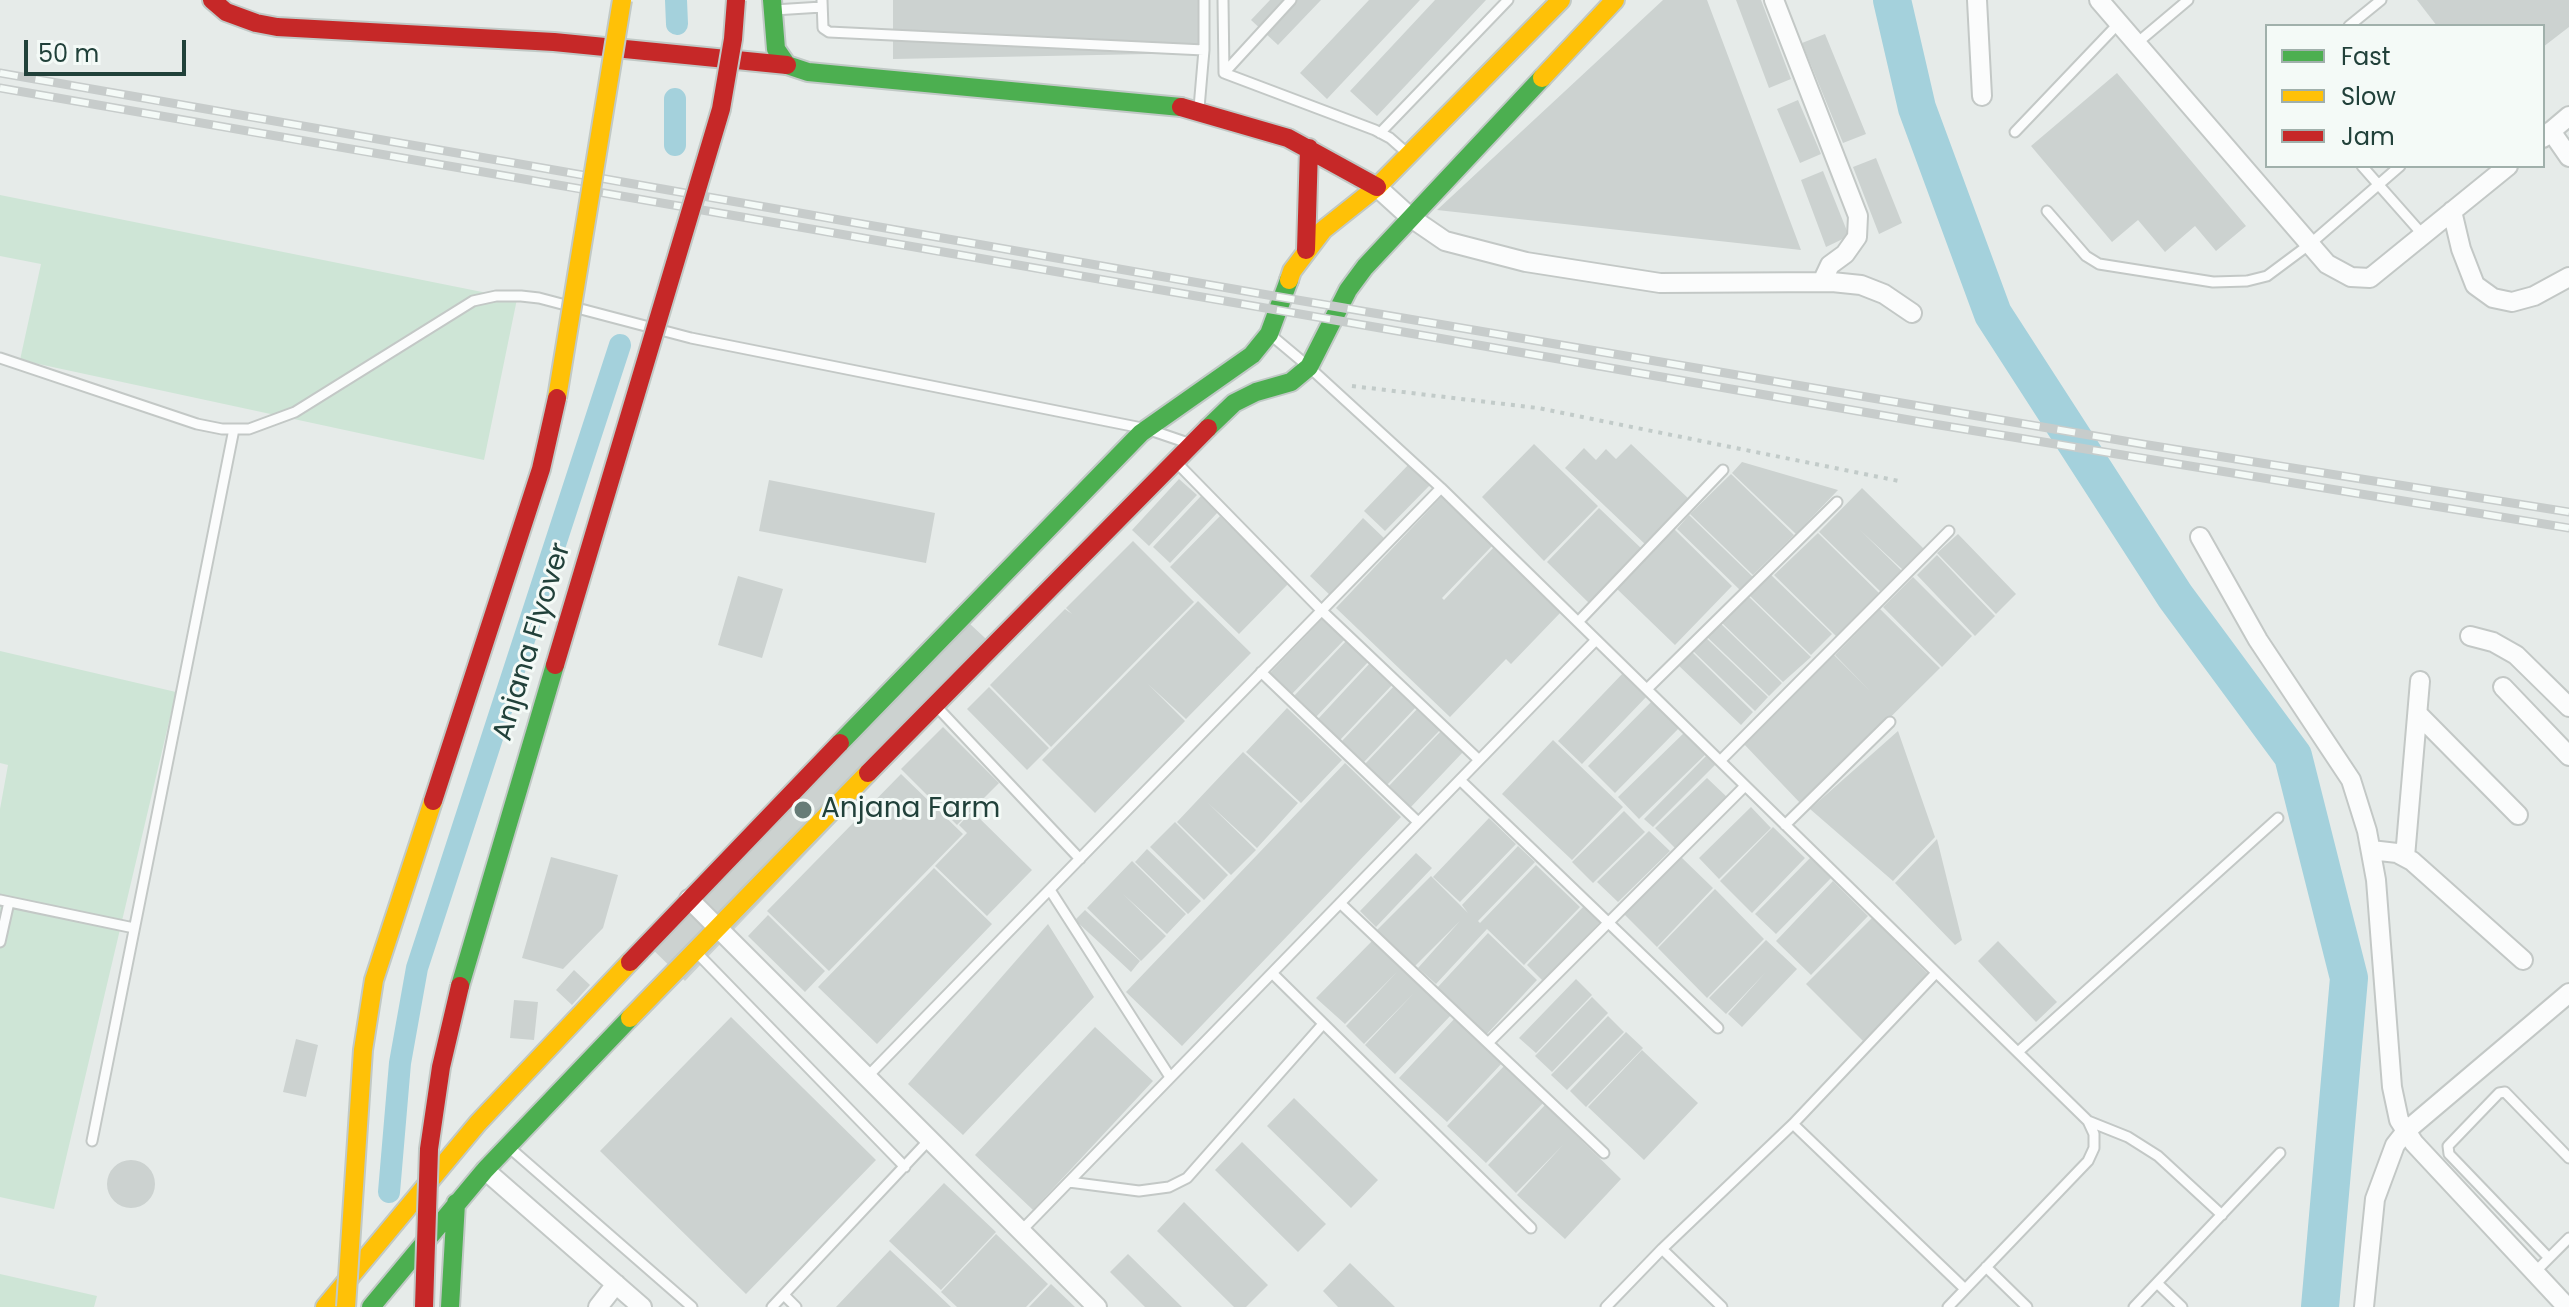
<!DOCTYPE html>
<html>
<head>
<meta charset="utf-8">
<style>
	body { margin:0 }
	#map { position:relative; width:2569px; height:1307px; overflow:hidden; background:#e6ebe9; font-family:Poppins,sans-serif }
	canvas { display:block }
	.legend { position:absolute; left:2265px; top:24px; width:280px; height:144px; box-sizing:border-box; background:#f4faf7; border:2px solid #a0b0ab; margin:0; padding:10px 14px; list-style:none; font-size:24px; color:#21413a }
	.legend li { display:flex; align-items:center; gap:16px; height:40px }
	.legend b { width:40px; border:2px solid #a0b0ab }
	.scale { position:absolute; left:24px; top:40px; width:162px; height:36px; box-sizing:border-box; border:4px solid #21413a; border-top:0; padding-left:10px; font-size:24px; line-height:28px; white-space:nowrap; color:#21413a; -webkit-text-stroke:6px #f4faf7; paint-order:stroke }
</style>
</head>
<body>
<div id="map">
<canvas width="2569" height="1307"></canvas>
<ul class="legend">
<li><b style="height:10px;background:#4caf50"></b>Fast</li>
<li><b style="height:10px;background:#ffc107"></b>Slow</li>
<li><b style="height:10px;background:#c62828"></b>Jam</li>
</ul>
<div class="scale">50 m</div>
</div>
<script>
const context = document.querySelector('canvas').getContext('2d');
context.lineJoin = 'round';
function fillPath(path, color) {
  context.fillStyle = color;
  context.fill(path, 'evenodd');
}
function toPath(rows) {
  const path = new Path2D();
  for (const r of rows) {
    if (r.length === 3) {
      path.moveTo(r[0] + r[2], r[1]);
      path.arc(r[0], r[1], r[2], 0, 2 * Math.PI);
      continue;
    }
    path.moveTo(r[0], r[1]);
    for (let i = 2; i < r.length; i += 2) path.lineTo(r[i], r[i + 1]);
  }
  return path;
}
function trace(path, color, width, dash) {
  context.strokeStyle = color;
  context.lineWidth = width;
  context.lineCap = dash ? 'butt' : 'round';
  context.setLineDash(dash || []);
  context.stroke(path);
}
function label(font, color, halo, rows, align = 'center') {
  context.font = font + ' Poppins,sans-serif';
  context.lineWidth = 6;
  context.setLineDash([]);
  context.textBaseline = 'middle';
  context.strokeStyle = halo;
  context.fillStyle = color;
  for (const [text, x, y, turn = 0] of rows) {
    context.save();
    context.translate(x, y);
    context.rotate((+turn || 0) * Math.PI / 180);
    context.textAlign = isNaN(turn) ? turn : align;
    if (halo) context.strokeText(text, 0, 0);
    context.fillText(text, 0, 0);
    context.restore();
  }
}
const green = toPath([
	[0,195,517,299,484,460,20,360,41,264,0,256],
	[0,651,176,692,54,1209,0,1197,0,809,8,765,0,763],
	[0,1274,97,1296,94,1307,0,1307]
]);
const canal = toPath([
	[676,0,677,24],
	[675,145,675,99],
	[389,1192,400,1063,417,968,620,345]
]);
const river = toPath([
	[1892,0,1917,108,1993,314,2175,596,2293,756,2349,978,2320,1307]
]);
const building = toPath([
	[893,0,1201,0,1199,53,893,59],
	[1270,0,1321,0,1278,45,1251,20],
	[1369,0,1420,0,1327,99,1300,73],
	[1435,0,1486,0,1377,116,1350,91],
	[1663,0,1707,0,1801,250,1437,210],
	[1736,0,1761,0,1791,79,1769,88],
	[2417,0,2569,0,2569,27,2543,47,2543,26,2437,26],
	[1825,34,1866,134,1843,143,1802,43],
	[2117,73,2246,226,2216,251,2195,226,2165,252,2138,220,2112,242,2031,146],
	[1798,100,1821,154,1800,163,1777,109],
	[1876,158,1902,223,1879,234,1853,167],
	[1823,171,1849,236,1826,247,1801,180],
	[1534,444,1598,506,1544,561,1482,497],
	[1631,444,1690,500,1647,546,1565,468,1584,448,1596,460,1606,449,1616,459],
	[1742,462,1838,490,1796,534,1732,473],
	[1410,463,1431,484,1385,531,1364,511],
	[1731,474,1794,535,1753,575,1690,514],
	[1179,479,1197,495,1149,546,1132,530],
	[769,480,935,513,926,563,759,531],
	[1862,488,1924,549,1903,570,1860,530,1902,571,1882,593,1819,532],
	[1201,496,1218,512,1170,563,1153,547],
	[1442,496,1493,545,1442,598,1444,600,1494,547,1561,612,1511,664,1506,659,1450,717,1336,608],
	[1599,508,1643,550,1590,604,1547,562],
	[1689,515,1753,577,1740,590,1677,529],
	[1220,516,1289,583,1239,634,1170,567],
	[1363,518,1385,539,1332,597,1310,576],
	[1674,529,1732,586,1675,645,1617,589],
	[1818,533,1880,594,1836,636,1774,575],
	[1958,534,2016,594,1996,614,1937,553],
	[1133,541,1194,602,1051,747,990,685,1065,609,1072,614,1066,608],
	[1937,555,1995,616,1975,636,1917,575],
	[1769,573,1832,634,1811,655,1749,595],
	[738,576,783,589,762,658,718,645],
	[1913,577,1972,636,1942,667,1883,607],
	[1747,595,1811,657,1783,682,1720,621],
	[1198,601,1251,653,1186,719,1148,684,1185,721,1095,813,1042,760],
	[1880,609,1940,668,1802,805,1743,743,1834,655,1870,691,1835,655],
	[955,610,999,651,685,981,642,939],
	[1323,618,1345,639,1291,695,1269,674],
	[1718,621,1782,683,1769,696,1705,635],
	[1704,636,1768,697,1755,711,1691,649],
	[1347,640,1369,661,1316,717,1294,696],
	[1690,650,1753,712,1741,725,1677,664],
	[1370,663,1393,684,1340,740,1318,719],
	[1624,672,1648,695,1582,764,1558,741],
	[1395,685,1417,706,1364,762,1342,741],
	[989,687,1049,748,1027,770,967,709],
	[1654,699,1681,726,1615,793,1588,766],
	[1287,708,1342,760,1301,803,1246,752],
	[1418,708,1440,730,1387,785,1365,764],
	[943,727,999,783,957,825,901,769],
	[1687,730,1708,752,1639,819,1618,797],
	[1441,731,1463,752,1410,808,1388,787],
	[1898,731,1935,837,1893,881,1810,809],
	[1553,740,1623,807,1572,860,1502,794],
	[1243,752,1298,803,1257,848,1208,803,1256,850,1231,875,1177,822],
	[1708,754,1717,763,1653,827,1644,819],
	[1345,763,1401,817,1182,1046,1126,992],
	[901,774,963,834,829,971,767,911],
	[1707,778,1728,798,1676,849,1655,828],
	[1751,807,1771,828,1719,879,1699,858],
	[972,811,1032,870,987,916,935,866,967,833,959,825],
	[1624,811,1645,832,1593,883,1572,862],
	[1489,818,1516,844,1460,902,1433,877],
	[1175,822,1228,875,1204,900,1150,847],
	[1773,827,1805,858,1752,913,1720,881],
	[1649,831,1670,851,1618,902,1597,882],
	[1937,839,1962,940,1955,945,1895,883],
	[1518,846,1535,862,1478,921,1480,923,1536,865,1580,907,1524,965,1487,929,1436,984,1418,968,1460,921,1414,967,1377,930,1431,876,1468,913,1462,905],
	[1147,849,1201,901,1188,914,1135,862],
	[1416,853,1432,868,1376,927,1360,911],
	[1813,855,1833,876,1776,934,1755,914],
	[1680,856,1713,888,1657,947,1624,914],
	[551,857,618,875,603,928,563,969,522,958],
	[1132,861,1186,914,1167,934,1123,894,1166,936,1141,961,1087,908],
	[934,868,992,924,877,1044,818,987],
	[1833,881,1868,916,1811,975,1776,941],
	[1715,889,1764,939,1707,998,1658,948],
	[1584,906,1600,922,1543,981,1527,965],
	[1085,910,1140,961,1131,972,1075,920],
	[768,915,825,971,805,992,748,936],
	[1872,918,1929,975,1863,1041,1806,984],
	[1048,924,1094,997,963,1135,908,1084],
	[1488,933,1537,980,1486,1035,1437,988],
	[1373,940,1452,1014,1395,1074,1365,1045,1414,993,1364,1044,1346,1026,1397,972,1345,1024,1316,998],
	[1766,940,1797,969,1742,1027,1728,1014,1765,973,1726,1014,1709,998],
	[1998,941,2057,1002,2036,1022,1978,961],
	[574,970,590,985,572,1005,556,990],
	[1576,979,1592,995,1536,1053,1519,1038],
	[1592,997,1608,1013,1552,1072,1535,1056],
	[514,1000,538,1002,534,1040,510,1038],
	[1608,1016,1624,1032,1567,1090,1551,1075],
	[731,1017,876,1160,746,1294,600,1151],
	[1456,1017,1503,1062,1447,1122,1399,1078],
	[1095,1027,1153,1081,1033,1210,975,1155],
	[1626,1032,1643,1048,1586,1107,1570,1091],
	[296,1039,318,1045,306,1097,283,1092],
	[1642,1050,1698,1103,1644,1160,1588,1107],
	[1505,1065,1544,1102,1486,1163,1447,1126],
	[1294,1098,1378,1180,1351,1208,1267,1126],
	[1545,1105,1621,1179,1565,1239,1517,1195,1563,1145,1516,1193,1488,1165],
	[1242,1142,1326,1224,1298,1252,1215,1170],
	[131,1184,24],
	[944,1183,996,1232,941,1290,889,1241],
	[1184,1202,1268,1285,1246,1307,1234,1307,1157,1231],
	[996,1234,1048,1284,1026,1307,957,1307,941,1292],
	[890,1250,933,1290,951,1307,836,1307],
	[1128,1254,1182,1307,1145,1307,1110,1272],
	[1350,1263,1395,1307,1338,1307,1323,1291],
	[1051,1284,1075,1307,1029,1307]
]);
const path = toPath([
	[1352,386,1538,408,1899,481]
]);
const lane = toPath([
	[822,0,823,28,829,32,1204,50],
	[1223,0,1224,73,1375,130,1390,138,1407,153],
	[774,10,822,7],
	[2349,26,2381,0],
	[2137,43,2188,0],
	[1224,73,1291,0],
	[1199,108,1204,50,1204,0],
	[2015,132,2119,23],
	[1380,133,1508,0],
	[2362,166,2423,235],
	[2047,211,2086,256,2099,264,2213,282,2247,281,2267,276,2310,244,2400,166],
	[1272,336,1309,367,1441,488,2088,1121,2094,1134,2094,1148,2088,1161,1948,1307],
	[0,358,197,424,222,429,249,429,295,412,473,301,496,296,521,296,539,298,691,338,1147,429,1188,443],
	[1177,463,1321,610,1479,760],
	[1578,622,1723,470],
	[1261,672,1418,822],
	[1647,689,1837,502],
	[937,707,1080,859],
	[1720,761,1949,531],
	[1460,780,1718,1028],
	[1785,825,1890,722],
	[1050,890,1170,1077],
	[0,900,134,928],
	[1340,903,1604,1153],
	[0,942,9,902],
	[697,953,905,1167],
	[1272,973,1531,1228],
	[1488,1043,1745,786],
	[2018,1052,2278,818],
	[867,1077,1441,488],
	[2088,1121,2128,1137,2158,1156,2222,1215],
	[1793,1124,1965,1289],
	[92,1141,234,429],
	[511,1149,692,1307],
	[1069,1182,1139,1191,1169,1187,1187,1178,1323,1024],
	[1021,1231,1596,640],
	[1662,1249,1722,1307],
	[2549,1258,2449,1154,2448,1146,2499,1093,2505,1092,2569,1158],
	[1986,1267,2027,1307],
	[2535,1272,2569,1238],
	[2157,1283,2182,1307],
	[784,1295,796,1307],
	[772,1307,929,1140],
	[1606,1307,1662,1249,1793,1124,1935,974],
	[2134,1307,2280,1153]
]);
const street = toPath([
	[1774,0,1858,216,1857,237,1845,254,1830,265,1822,282],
	[1977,0,1982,96],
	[2099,0,2327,264,2351,277,2370,278,2508,166],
	[2551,131,2569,157],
	[2543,138,2569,116],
	[1377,187,1410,217,1445,241,1526,262,1660,283,1832,282,1861,285,1884,294,1912,313],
	[2452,211,2461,249,2475,285,2493,298,2512,302,2534,296,2569,277],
	[2200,537,2258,640,2351,780,2367,831,2376,880,2392,1087,2399,1120,2414,1143,2567,1307],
	[2470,636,2493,642,2516,655,2569,707],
	[2503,687,2569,756],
	[2418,714,2518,815],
	[2371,850,2397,853,2412,861,2523,960],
	[2405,857,2420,681],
	[689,899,1097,1307],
	[485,1170,642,1307],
	[598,1307,616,1284],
	[2364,1307,2375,1199,2395,1145,2406,1131,2569,993]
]);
const fast = toPath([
	[772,0,776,49,787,65,808,72,1181,107],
	[1208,428,1234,403,1256,392,1291,382,1309,367,1348,290,1365,267,1542,78],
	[840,743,1141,433,1252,355,1269,334,1289,280],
	[371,1307,485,1170,630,1018],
	[450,1307,456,1203]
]);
const slow = toPath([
	[1542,78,1615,0],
	[1289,280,1292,271,1323,230,1377,187,1561,0],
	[630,1018,868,773],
	[325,1307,478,1123,630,962]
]);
const jam = toPath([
	[212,0,226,12,256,23,277,27,554,42,787,65],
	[1181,107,1288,138,1377,187],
	[1306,250,1309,148],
	[868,773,1208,428],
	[630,962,840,743]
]);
const rail = toPath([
	[0,73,1262,294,2148,445,2569,512],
	[0,88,1915,421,2569,528]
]);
const fastBridge = toPath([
	[460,986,555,665]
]);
const slowBridge = toPath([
	[557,398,622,0],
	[346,1307,363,1050,374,980,433,801]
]);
const jamBridge = toPath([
	[555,665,721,109,733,39,736,0],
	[433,801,541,469,557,398],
	[424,1307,429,1149,441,1067,460,986]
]);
const markers = [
	[803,810,10,"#667c77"]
];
const streetNames = [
	["Anjana Flyover",533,642,-73]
];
const poiNames = [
	["Anjana Farm",821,810]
];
fillPath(green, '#cee5d6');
trace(canal, '#a4d1dc', 22);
trace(river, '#a4d1dc', 38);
fillPath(building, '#ccd2d0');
trace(lane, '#c3c8c6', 13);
trace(street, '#c3c8c6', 22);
trace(fast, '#c1c9c6', 22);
trace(slow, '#c1c9c6', 22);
trace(jam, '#c1c9c6', 22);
trace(path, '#c2cbc9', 4, [4, 6]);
trace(lane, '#fbfcfc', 9);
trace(street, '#fbfcfc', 18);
trace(fast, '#4caf50', 18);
trace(slow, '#ffc107', 18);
trace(jam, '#c62828', 18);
trace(rail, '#c7cccb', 9);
trace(rail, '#f4faf7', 6, [18]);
trace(fastBridge, '#c1c9c6', 22, []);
trace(slowBridge, '#c1c9c6', 22, []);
trace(jamBridge, '#c1c9c6', 22, []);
trace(fastBridge, '#4caf50', 18);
trace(slowBridge, '#ffc107', 18);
trace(jamBridge, '#c62828', 18);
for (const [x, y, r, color] of markers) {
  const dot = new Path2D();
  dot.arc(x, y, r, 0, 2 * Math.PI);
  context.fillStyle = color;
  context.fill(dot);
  trace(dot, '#f4faf7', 3);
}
label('28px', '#21413a', '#f4faf7', streetNames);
label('28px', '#21413a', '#f4faf7', poiNames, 'left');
</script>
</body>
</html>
